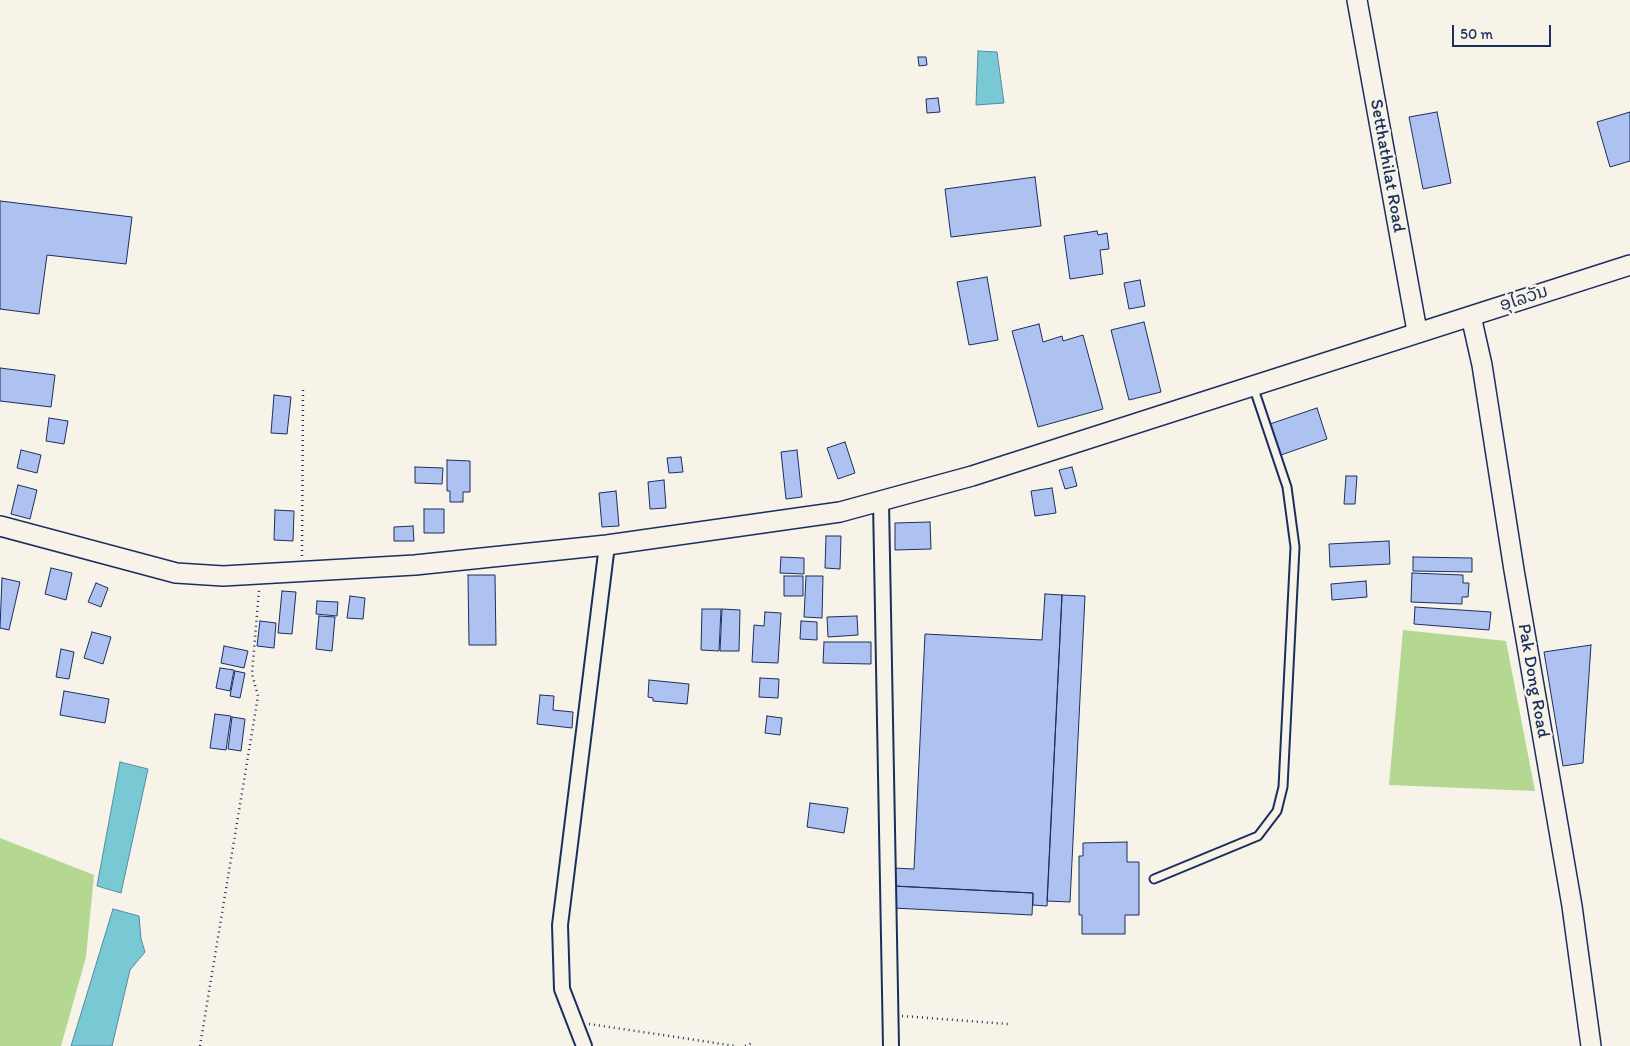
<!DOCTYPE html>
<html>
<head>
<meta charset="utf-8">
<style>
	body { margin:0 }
	#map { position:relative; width:1630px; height:1046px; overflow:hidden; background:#f7f3e8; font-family:Itim,sans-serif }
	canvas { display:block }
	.scale { position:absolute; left:1452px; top:25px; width:99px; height:22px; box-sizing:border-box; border:2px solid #1b2f5e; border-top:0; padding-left:6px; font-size:15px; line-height:18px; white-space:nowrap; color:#1b2f5e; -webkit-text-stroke:4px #f7f3e8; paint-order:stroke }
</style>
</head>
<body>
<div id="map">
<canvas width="1630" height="1046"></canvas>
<div class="scale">50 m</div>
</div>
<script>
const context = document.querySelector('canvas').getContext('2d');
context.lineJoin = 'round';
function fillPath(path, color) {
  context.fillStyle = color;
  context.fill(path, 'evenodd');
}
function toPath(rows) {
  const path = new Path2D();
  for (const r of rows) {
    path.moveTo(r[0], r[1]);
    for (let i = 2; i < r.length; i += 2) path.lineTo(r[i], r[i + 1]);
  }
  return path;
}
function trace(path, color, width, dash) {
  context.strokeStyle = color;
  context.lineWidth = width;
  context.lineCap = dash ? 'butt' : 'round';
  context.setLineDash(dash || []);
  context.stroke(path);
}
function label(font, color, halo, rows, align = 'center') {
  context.font = font + ' Itim,"Noto Sans Lao",sans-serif';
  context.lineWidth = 5;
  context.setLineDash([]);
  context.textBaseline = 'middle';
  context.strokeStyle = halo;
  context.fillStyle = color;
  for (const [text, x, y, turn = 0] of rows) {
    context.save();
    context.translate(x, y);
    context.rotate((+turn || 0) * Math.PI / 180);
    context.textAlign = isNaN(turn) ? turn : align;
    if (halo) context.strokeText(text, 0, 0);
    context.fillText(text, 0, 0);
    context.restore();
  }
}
const green = toPath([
	[1403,630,1506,641,1535,791,1389,785],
	[0,838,94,875,86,957,61,1046,0,1046]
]);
const water = toPath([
	[978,51,997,52,1004,103,976,105,978,51],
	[120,762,148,769,121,893,97,886,120,762],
	[113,909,139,916,141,939,145,952,130,970,112,1046,71,1046,113,909]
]);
const building = toPath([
	[918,57,926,57,927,65,919,66,918,57],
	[938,98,940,112,927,113,926,99,938,98],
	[1437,112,1451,183,1423,189,1409,117,1437,112],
	[1630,112,1630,161,1610,167,1597,122,1630,112],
	[1035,177,1041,226,951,237,945,189,1035,177],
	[0,201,132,217,126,264,47,255,39,314,0,309,0,201],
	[1097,231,1098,235,1107,233,1109,249,1100,250,1103,274,1070,279,1064,236,1097,231],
	[987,277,998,340,969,345,957,282,987,277],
	[1140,280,1145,306,1129,309,1124,283,1140,280],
	[1144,322,1161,392,1129,400,1111,330,1144,322],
	[1039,324,1043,342,1062,336,1063,341,1083,335,1103,409,1038,427,1012,331,1039,324],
	[0,368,55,375,51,407,0,401,0,368],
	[274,395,291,397,287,434,271,433,274,395],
	[1317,408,1327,439,1278,456,1267,425,1317,408],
	[49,418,68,421,64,444,46,441,49,418],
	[845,442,855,473,838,479,827,448,845,442],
	[21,450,41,455,37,473,17,468,21,450],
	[797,450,802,497,786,499,781,452,797,450],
	[681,457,683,472,669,473,667,458,681,457],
	[447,460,470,461,470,492,463,492,463,502,450,502,450,491,447,491,447,460],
	[415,467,443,468,442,484,415,483,415,467],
	[1072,467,1077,486,1065,489,1059,470,1072,467],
	[1346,476,1357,476,1355,504,1344,504,1346,476],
	[664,480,666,508,650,509,648,482,664,480],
	[18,485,37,490,30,519,11,514,18,485],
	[1052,488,1056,513,1035,516,1031,491,1052,488],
	[616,491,619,526,602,527,599,493,616,491],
	[424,509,444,509,444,533,424,533,424,509],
	[275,510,294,511,293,541,274,540,275,510],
	[930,522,931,549,895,550,895,523,930,522],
	[413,526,414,541,394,541,394,527,413,526],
	[826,536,841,536,840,569,825,568,826,536],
	[1389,541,1390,564,1330,567,1329,544,1389,541],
	[781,557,804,558,804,574,780,573,781,557],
	[1413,557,1472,558,1472,572,1413,571,1413,557],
	[51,568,72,573,66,600,45,594,51,568],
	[1412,573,1463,575,1463,583,1469,583,1468,597,1462,597,1462,604,1411,602,1412,573],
	[468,575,495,575,496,645,469,645,468,575],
	[784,576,803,576,803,596,784,596,784,576],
	[806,576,823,576,822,618,804,617,806,576],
	[2,578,20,582,9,630,0,628,2,578],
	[1366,581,1367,597,1332,600,1331,584,1366,581],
	[96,583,108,588,101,607,88,602,96,583],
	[282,591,296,592,292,634,278,633,282,591],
	[1045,594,1062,595,1047,906,1033,905,1033,893,892,886,893,868,914,869,925,634,1042,640,1045,594],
	[1062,595,1085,596,1070,902,1047,901,1062,595],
	[350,596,365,598,363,619,347,618,350,596],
	[317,601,338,602,337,616,316,614,317,601],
	[1415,607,1491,612,1489,630,1414,624,1415,607],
	[702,609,721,609,719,651,701,650,702,609],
	[722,609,740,610,739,651,720,651,722,609],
	[765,612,781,613,778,663,752,662,754,625,764,626,765,612],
	[319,616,335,617,332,651,316,649,319,616],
	[857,616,858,635,828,637,827,617,857,616],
	[260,621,276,623,274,648,257,646,260,621],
	[801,621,817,622,817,640,800,639,801,621],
	[92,632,111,637,103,664,84,658,92,632],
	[824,642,871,642,871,664,823,663,824,642],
	[1591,645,1583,763,1563,766,1544,652,1591,645],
	[224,646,248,651,244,668,221,663,224,646],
	[61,649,74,652,69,679,56,677,61,649],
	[220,668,234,670,230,691,216,688,220,668],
	[235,671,245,673,240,698,230,696,235,671],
	[760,678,779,679,778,698,759,697,760,678],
	[649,680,689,684,687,704,653,701,653,698,648,697,649,680],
	[64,691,109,699,105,723,60,715,64,691],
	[540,695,554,696,553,710,573,712,572,728,537,724,540,695],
	[215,714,231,716,226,750,210,748,215,714],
	[767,716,782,718,780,735,765,733,767,716],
	[232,717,245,719,241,751,228,749,232,717],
	[810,803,848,808,844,833,807,827,810,803],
	[1127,842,1127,862,1139,862,1139,915,1125,915,1125,934,1082,934,1082,915,1079,915,1079,856,1083,856,1083,843,1127,842],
	[894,886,1033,893,1032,915,893,908,894,886]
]);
const path = toPath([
	[302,556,303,390],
	[902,1016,1008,1024],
	[589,1024,736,1046],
	[200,1046,258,696,252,674,259,590],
	[745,1046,752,1043]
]);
const lane = toPath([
	[1154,879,1258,836,1277,811,1283,787,1295,547,1287,487,1253,386]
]);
const street = toPath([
	[881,502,891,1046],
	[584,1046,562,989,560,925,607,545]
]);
const secondary = toPath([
	[1357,0,1417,331],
	[1471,316,1482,365,1514,570,1572,906,1591,1046],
	[0,526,176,573,223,576,415,565,607,545,840,512,972,476,1630,265]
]);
const streetNames = [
	["Setthathilat Road",1387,166,80],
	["ອຸໄລວັນ",1524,299,-18],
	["Pak Dong Road",1533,681,80]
];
fillPath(green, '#b4d792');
fillPath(water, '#79c9d5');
trace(water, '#538ba5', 1);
fillPath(building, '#adc2f1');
trace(building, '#1b2f5e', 1);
trace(lane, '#1b2f5e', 11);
trace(street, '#1b2f5e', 18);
trace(secondary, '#1b2f5e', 22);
trace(path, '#1b2f5e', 2.5, [1, 4]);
trace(lane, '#f7f3e8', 7);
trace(street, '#f7f3e8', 14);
trace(secondary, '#f7f3e8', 19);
label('18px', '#1b2f5e', '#f7f3e8', streetNames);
</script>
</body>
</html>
